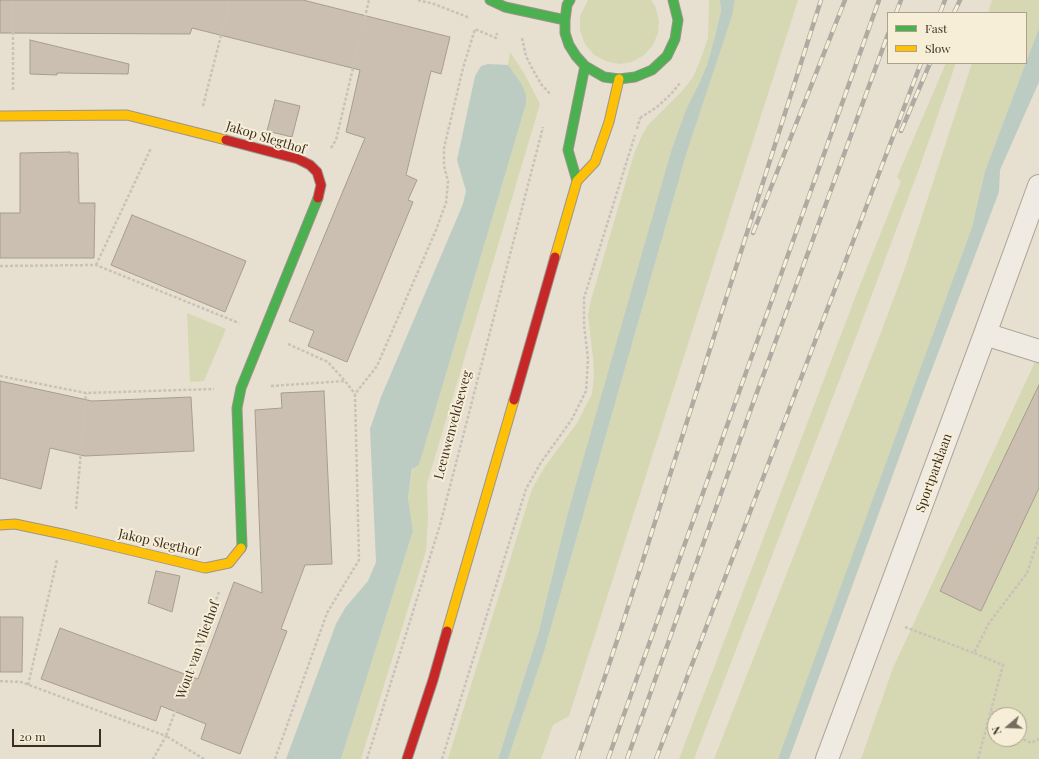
<!DOCTYPE html>
<html>
<head>
<meta charset="utf-8">
<style>
	body { margin:0 }
	#map { position:relative; width:1039px; height:759px; overflow:hidden; background:#e7e0d1; font-family:"Playfair Display",serif }
	canvas { display:block }
	.legend { position:absolute; left:887px; top:12px; width:140px; height:52px; box-sizing:border-box; background:#f7eed8; border:1px solid #ada18e; margin:0; padding:5px 7px; list-style:none; font-size:12px; color:#3d2e20 }
	.legend li { display:flex; align-items:center; gap:8px; height:20px }
	.legend b { width:20px; border:1px solid #ada18e }
	.north { position:absolute; left:987px; top:707px; width:40px; height:40px; box-sizing:border-box; background:#f7eed8; border:1px solid #ada18e; border-radius:50%; rotate:251deg; font-size:11px; font-weight:700; line-height:16px; text-align:center; color:#3d2e20 }
	.north::after { content:''; display:block; margin:auto; width:14px; height:18px; background:#786c5e; clip-path:polygon(50% 0,100% 100%,50% 72%,0 100%) }
	.scale { position:absolute; left:12px; top:729px; width:89px; height:18px; box-sizing:border-box; border:2px solid #3d2e20; border-top:0; padding-left:5px; font-size:12px; line-height:14px; white-space:nowrap; color:#3d2e20; -webkit-text-stroke:3px #f7eed8; paint-order:stroke }
</style>
</head>
<body>
<div id="map">
<canvas width="1039" height="759"></canvas>
<ul class="legend">
<li><b style="height:5px;background:#4caf50"></b>Fast</li>
<li><b style="height:5px;background:#ffc107"></b>Slow</li>
</ul>
<div class="north">N</div>
<div class="scale">20 m</div>
</div>
<script>
const context = document.querySelector('canvas').getContext('2d');
context.lineJoin = 'round';
function fillPath(path, color) {
  context.fillStyle = color;
  context.fill(path, 'evenodd');
}
function toPath(rows) {
  const path = new Path2D();
  for (const r of rows) {
    path.moveTo(r[0], r[1]);
    for (let i = 2; i < r.length; i += 2) path.lineTo(r[i], r[i + 1]);
  }
  return path;
}
function trace(path, color, width, dash) {
  context.strokeStyle = color;
  context.lineWidth = width;
  context.lineCap = dash ? 'butt' : 'round';
  context.setLineDash(dash || []);
  context.stroke(path);
}
function label(font, color, halo, rows, align = 'center') {
  context.font = font + ' "Playfair Display",serif';
  context.lineWidth = 4;
  context.setLineDash([]);
  context.textBaseline = 'middle';
  context.strokeStyle = halo;
  context.fillStyle = color;
  for (const [text, x, y, turn = 0] of rows) {
    context.save();
    context.translate(x, y);
    context.rotate((+turn || 0) * Math.PI / 180);
    context.textAlign = isNaN(turn) ? turn : align;
    if (halo) context.strokeText(text, 0, 0);
    context.fillText(text, 0, 0);
    context.restore();
  }
}
const green = toPath([
	[588,0,651,0,655,6,659,20,658,33,653,45,644,55,632,62,619,64,606,61,594,55,585,44,580,30,580,16],
	[709,0,720,0,721,11,715,36,707,65,698,86,567,516,538,634,501,749,498,759,448,759,532,489,544,468,577,423,592,394,594,376,593,358,588,315,591,300,634,154,642,135,648,125,683,90,693,77,700,61,708,38],
	[735,0,798,0,569,716,553,725,541,759,508,759,544,652,686,155,732,16],
	[992,0,1039,0,1039,28,1026,62,1026,13,988,13],
	[510,52,524,73,540,104,427,484,428,518,426,551,361,759,341,759,413,531,408,498,413,468,419,465,526,104,521,83,508,65],
	[946,63,956,63,919,169,859,329,694,759,679,759,860,285,901,182,897,177],
	[972,63,1026,63,985,171,972,227,804,690,778,759,714,759,880,335,905,268],
	[187,313,226,329,204,381,190,382],
	[1039,342,1039,759,861,759,893,668,1034,364],
	[995,715,1019,715,1019,739,995,739]
]);
const water = toPath([
	[720,0,735,0,732,16,686,155,544,652,508,759,498,759,538,634,567,516,671,152,686,110,698,86,707,65,715,36,721,11],
	[1039,28,1039,82,1000,170,999,192,918,406,789,759,778,759,972,227,985,171],
	[488,64,508,65,521,83,526,95,526,104,419,465,412,469,408,498,413,531,341,759,286,759,336,624,345,608,368,581,376,562,370,429,381,397,463,204,466,191,457,160,475,76,481,66]
]);
const building = toPath([
	[0,0,303,0,450,37,441,74,431,71,406,175,417,180,408,200,413,202,347,362,308,346,314,331,289,321,365,138,346,132,360,70,192,28,190,34,0,33,0,0],
	[30,40,129,64,128,74,57,73,57,75,30,74,30,40],
	[275,100,300,106,292,137,267,131,275,100],
	[70,152,70,153,78,153,79,203,95,203,94,258,0,258,0,213,20,213,20,153,70,152],
	[132,215,246,261,225,312,111,265,132,215],
	[0,381,92,401,191,397,194,451,85,456,50,448,41,489,0,478,0,381],
	[1039,385,1039,488,981,611,940,591,1039,385],
	[324,391,332,564,305,565,281,629,287,631,240,754,201,739,206,724,161,706,156,721,41,679,60,628,198,679,234,582,262,593,255,410,282,408,281,393,324,391],
	[156,571,180,576,172,612,148,603,156,571],
	[0,617,23,617,22,672,0,672,0,617]
]);
const path = toPath([
	[418,0,434,4,470,18],
	[522,38,526,56,533,70,541,84,551,95],
	[13,90,13,0],
	[203,106,230,0],
	[640,118,657,107,671,94,681,82],
	[637,129,640,118],
	[331,148,336,140,369,0],
	[96,265,151,148],
	[0,266,96,265,239,323],
	[288,344,328,362,345,381],
	[0,376,86,393,214,389],
	[271,386,345,381,355,394],
	[76,509,86,393],
	[905,627,974,653],
	[0,681,21,682,166,736,153,759],
	[28,685,57,560],
	[991,712,1004,715],
	[1019,737,1031,743,1039,739],
	[204,759,166,736,219,592],
	[275,759,327,613,359,560,355,394,377,366,436,230,446,203,448,181,444,166,444,148,463,68,475,29,496,38,497,33],
	[367,759,440,525,543,127],
	[442,759,526,489,540,464,572,419,586,391,588,359,584,325,584,298,635,135],
	[978,759,1003,665,974,653,989,623,1027,573,1039,537]
]);
const street = toPath([
	[985,334,1039,351],
	[827,759,985,334,1039,186]
]);
const fast = toPath([
	[490,0,505,7,565,20],
	[570,0,567,5,565,20,565,33,569,45,576,56,585,66,604,77,619,79,635,77,652,70,667,56,675,39,678,20,673,0],
	[577,181,568,150,585,66],
	[241,548,242,546,237,408,241,388,318,198]
]);
const slow = toPath([
	[0,116,127,115,226,140],
	[555,257,577,181,595,162,609,122,619,79],
	[0,525,15,524,67,535,205,568,229,563,241,548],
	[447,631,514,400]
]);
const jam = toPath([
	[226,140,298,159,310,165,317,172,321,185,318,198],
	[514,400,555,257],
	[407,759,433,680,447,631]
]);
const rail = toPath([
	[896,13,901,0],
	[940,13,945,0],
	[954,13,960,0],
	[901,131,930,63],
	[753,233,845,0],
	[577,759,621,629,821,0],
	[608,759,879,0],
	[627,759,752,406,888,34],
	[656,759,921,63]
]);
const streetNames = [
	["Jakop Slegthof",266,138,17],
	["Leeuwenveldseweg",453,425,-75],
	["Sportparklaan",934,473,-70],
	["Jakop Slegthof",159,543,13],
	["Wout van Vliethof",198,650,-70]
];
fillPath(green, '#d6d7b3');
fillPath(water, '#bcccc2');
fillPath(building, '#cbbfb2');
trace(building, '#a89c90', 1);
trace(street, '#ada599', 24);
trace(fast, '#9c958a', 11);
trace(slow, '#9c958a', 11);
trace(jam, '#9c958a', 11);
trace(path, '#c8c2b9', 2.5, [3, 2]);
trace(street, '#efebe3', 22);
trace(fast, '#4caf50', 9);
trace(slow, '#ffc107', 9);
trace(jam, '#c62828', 9);
trace(rail, '#afaaa2', 4.5);
trace(rail, '#f7eed8', 3, [9]);
label('13px', '#3d2e20', '#f7eed8', streetNames);
</script>
</body>
</html>
